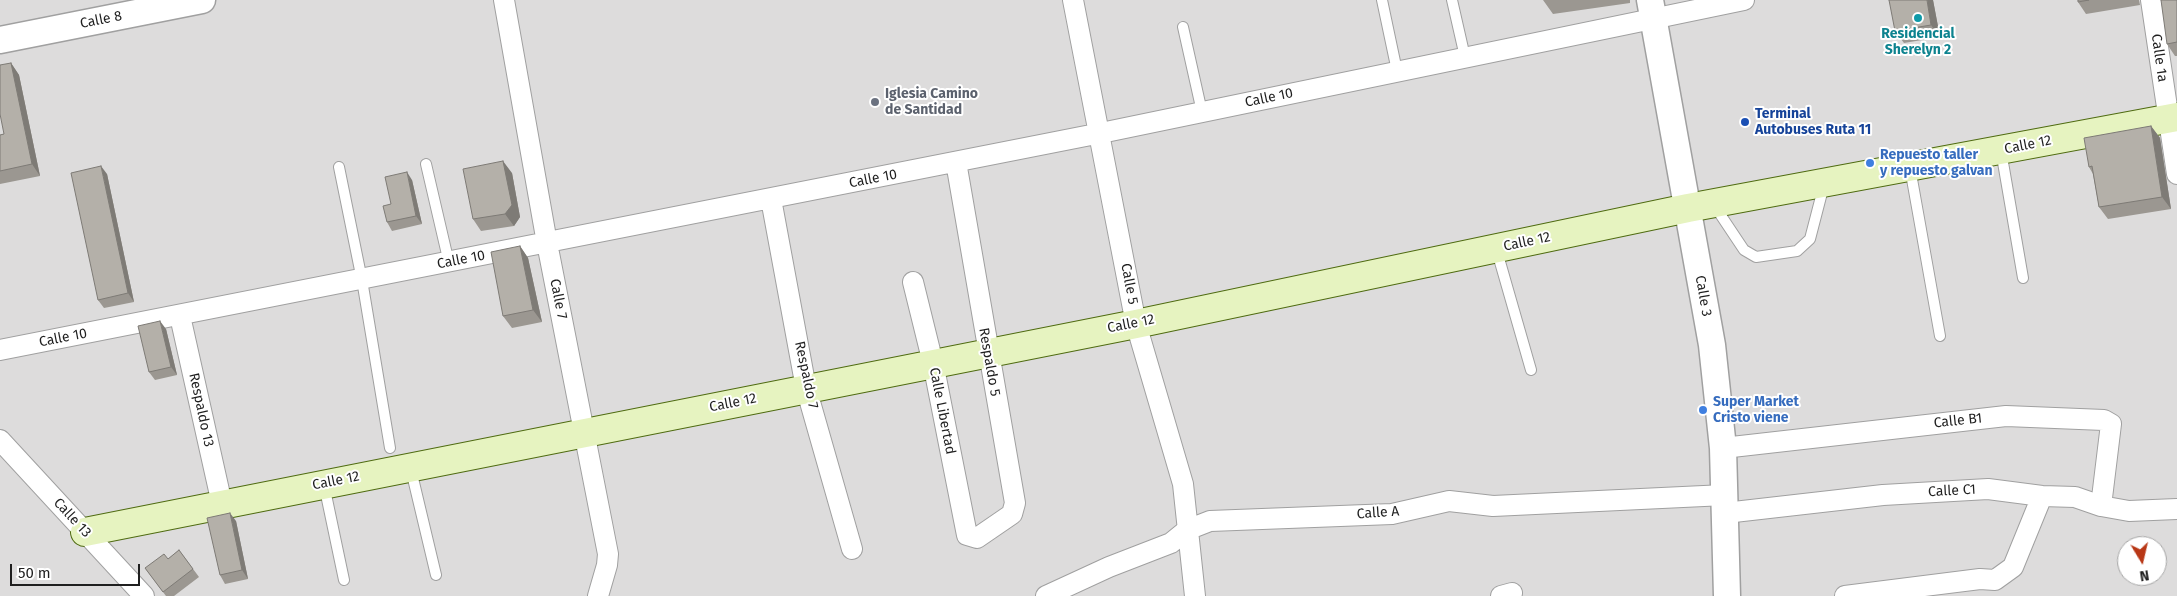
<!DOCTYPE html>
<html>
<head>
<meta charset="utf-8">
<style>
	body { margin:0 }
	#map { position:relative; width:2177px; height:596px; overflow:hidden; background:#efeee6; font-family:"Fira Sans",sans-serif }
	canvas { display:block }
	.north { position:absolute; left:2117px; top:536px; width:50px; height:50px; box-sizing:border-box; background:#fff; border:1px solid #a5a5a5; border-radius:50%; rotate:171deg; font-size:14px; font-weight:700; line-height:20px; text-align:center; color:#1f1f1f }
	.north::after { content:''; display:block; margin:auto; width:18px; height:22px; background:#b83716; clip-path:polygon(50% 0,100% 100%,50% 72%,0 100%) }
	.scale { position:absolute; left:10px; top:564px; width:130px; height:22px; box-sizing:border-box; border:2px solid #1f1f1f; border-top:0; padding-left:6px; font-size:15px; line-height:18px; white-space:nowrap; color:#1f1f1f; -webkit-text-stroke:4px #fff; paint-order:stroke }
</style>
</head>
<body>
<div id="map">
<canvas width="2177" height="596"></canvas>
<div class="north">N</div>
<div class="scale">50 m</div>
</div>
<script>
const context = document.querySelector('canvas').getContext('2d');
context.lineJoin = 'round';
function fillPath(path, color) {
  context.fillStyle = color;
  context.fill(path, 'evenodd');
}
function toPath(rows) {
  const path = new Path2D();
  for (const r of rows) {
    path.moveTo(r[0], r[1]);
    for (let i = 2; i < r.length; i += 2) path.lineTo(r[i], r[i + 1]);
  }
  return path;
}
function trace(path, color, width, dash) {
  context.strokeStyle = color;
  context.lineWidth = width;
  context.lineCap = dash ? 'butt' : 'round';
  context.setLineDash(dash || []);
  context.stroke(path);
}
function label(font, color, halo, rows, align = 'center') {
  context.font = font + ' "Fira Sans",sans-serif';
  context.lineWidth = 4;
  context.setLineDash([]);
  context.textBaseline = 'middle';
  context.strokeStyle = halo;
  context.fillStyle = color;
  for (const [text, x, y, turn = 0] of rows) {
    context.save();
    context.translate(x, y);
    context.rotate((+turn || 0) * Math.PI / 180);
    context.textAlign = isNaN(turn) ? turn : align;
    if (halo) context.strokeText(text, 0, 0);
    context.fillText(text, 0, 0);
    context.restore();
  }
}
const residential = toPath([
	[0,0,2177,0,2177,596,0,596],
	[2127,546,2157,546,2157,576,2127,576]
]);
const service = toPath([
	[1382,0,1397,71],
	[1452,0,1465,57],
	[1183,27,1202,112],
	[2001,151,2023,278],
	[426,164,449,263],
	[339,167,362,280,390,448],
	[1910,168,1940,336],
	[1714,205,1744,250,1756,257,1797,251,1810,239,1824,185],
	[1496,248,1531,370],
	[411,470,436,575],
	[324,485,344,580]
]);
const minor = toPath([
	[504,0,547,243,608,554,607,565,598,596],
	[1073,0,1136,324,1183,484,1195,596],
	[2151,0,2177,174],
	[771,199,806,388,852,549],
	[913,282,933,363,967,535,977,538,1012,514,1015,503,956,162],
	[180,316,222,504],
	[0,350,1101,133,1744,0],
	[0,440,144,596],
	[1723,448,2006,416,2104,420,2111,424,2101,506],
	[1725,513,1883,495,1988,489,2042,496,2075,497,2101,506,2129,511,2177,509],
	[1046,596,1109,567,1171,543,1187,530,1210,521,1392,514,1449,501,1493,506,1725,495],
	[1501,596,1512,593],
	[1845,596,1980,579,1995,580,2013,567,2042,496]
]);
const tertiary = toPath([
	[1650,0,1712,345,1723,448,1727,596],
	[0,40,202,0]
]);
const secondary = toPath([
	[85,532,1136,324,1688,208,2177,117]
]);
const wall = toPath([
	[1543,0,1630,0,1630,3,1553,14],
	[1933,0,1940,37,1904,43,1895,31],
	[2078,0,2139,0,2140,5,2086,14,2078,2],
	[2177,0,2177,56,2175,56,2167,44],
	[11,63,19,75,40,176,0,184,0,135,4,134],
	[2151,126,2160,138,2171,209,2108,219,2099,207,2093,174,2089,167],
	[512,173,520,217,514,226,481,231,473,219],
	[107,174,134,302,104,308,98,300],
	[412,180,422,224,392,231,387,222,391,204],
	[520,246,528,258,542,322,512,328,503,316],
	[166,329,177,375,155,380,149,372],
	[236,521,248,579,225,584,220,575],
	[179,550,199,577,174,596,166,596,145,568,168,559]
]);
const shadedWall = toPath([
	[1927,0,1933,0,1940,37,1931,25],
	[11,63,19,75,40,176,32,164],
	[2151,126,2160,138,2171,209,2162,197],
	[503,161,512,173,520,217,514,226,505,214],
	[101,166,107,174,134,302,128,293],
	[407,172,412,180,422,224,416,216],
	[520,246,528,258,542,322,533,310],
	[160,321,166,329,177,375,171,367],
	[230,513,236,521,248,579,242,570]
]);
const building = toPath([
	[1889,0,1927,0,1931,25,1895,31,1889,0],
	[2078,0,2089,0,2078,2,2078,0],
	[2161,0,2177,0,2177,42,2167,44,2161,0],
	[11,63,32,164,0,171,0,135,4,134,0,114,0,65,11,63],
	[2151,126,2162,197,2099,207,2092,166,2089,167,2084,138,2151,126],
	[503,161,512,205,505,214,473,219,463,169,503,161],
	[101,166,128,293,98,300,71,173,101,166],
	[407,172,416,216,387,222,383,206,391,204,385,177,407,172],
	[520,246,533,310,503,316,491,252,520,246],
	[160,321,171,367,149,372,138,326,160,321],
	[230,513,242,570,220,575,207,518,230,513],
	[179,550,193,569,163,592,145,568,164,554,168,559,179,550]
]);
const markers = [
	[1918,18,5,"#0f9aa8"],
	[875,102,5,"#6b7280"],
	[1745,122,5,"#1a4fb4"],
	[1870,163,5,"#3f7fe0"],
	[1703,410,5,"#3f7fe0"]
];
const streetNames = [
	["Calle 8",101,20,-11],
	["Calle 1a",2159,58,82],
	["Calle 10",1269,98,-12],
	["Calle 12",2028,145,-11],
	["Calle 10",873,179,-11],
	["Calle 12",1527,242,-12],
	["Calle 10",461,260,-11],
	["Calle 5",1129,284,79],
	["Calle 3",1703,296,80],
	["Calle 7",558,299,79],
	["Calle 12",1131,324,-11],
	["Calle 10",63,338,-11],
	["Respaldo 5",989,362,80],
	["Respaldo 7",806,375,78],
	["Calle 12",733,403,-11],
	["Respaldo 13",201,410,78],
	["Calle Libertad",942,411,79],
	["Calle B1",1958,421,-6],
	["Calle 12",336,481,-11],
	["Calle C1",1952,491,-3],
	["Calle A",1378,513,-4],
	["Calle 13",72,518,47]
];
const cultureNames = [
	["Residencial",1918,34],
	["Sherelyn 2",1918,50]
];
const worshipNames = [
	["Iglesia Camino",885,94],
	["de Santidad",885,110]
];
const transitNames = [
	["Terminal",1755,114],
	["Autobuses Ruta 11",1755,130]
];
const shopNames = [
	["Repuesto taller",1880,155],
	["y repuesto galvan",1880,171],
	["Super Market",1713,402],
	["Cristo viene",1713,418]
];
fillPath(residential, '#dddcdc');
trace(service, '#a0a0a0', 12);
trace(minor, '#a0a0a0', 22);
trace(tertiary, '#a0a0a0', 29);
trace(secondary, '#4f6b11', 30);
trace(service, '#fff', 10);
trace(minor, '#fff', 20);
trace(tertiary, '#fff', 26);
trace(secondary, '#e6f3c0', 28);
fillPath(wall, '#9b9791');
fillPath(shadedWall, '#7e7b76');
fillPath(building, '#b4b0a9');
trace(building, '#7e7b76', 1);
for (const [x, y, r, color] of markers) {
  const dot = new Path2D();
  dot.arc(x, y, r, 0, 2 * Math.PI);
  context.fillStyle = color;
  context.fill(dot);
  trace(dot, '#fff', 2);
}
label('14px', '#1f1f1f', '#fff', streetNames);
label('bold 14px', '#0d838f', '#fff', cultureNames);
label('bold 14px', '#5b616d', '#fff', worshipNames, 'left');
label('bold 14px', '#164399', '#fff', transitNames, 'left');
label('bold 14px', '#366cbe', '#fff', shopNames, 'left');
</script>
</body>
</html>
